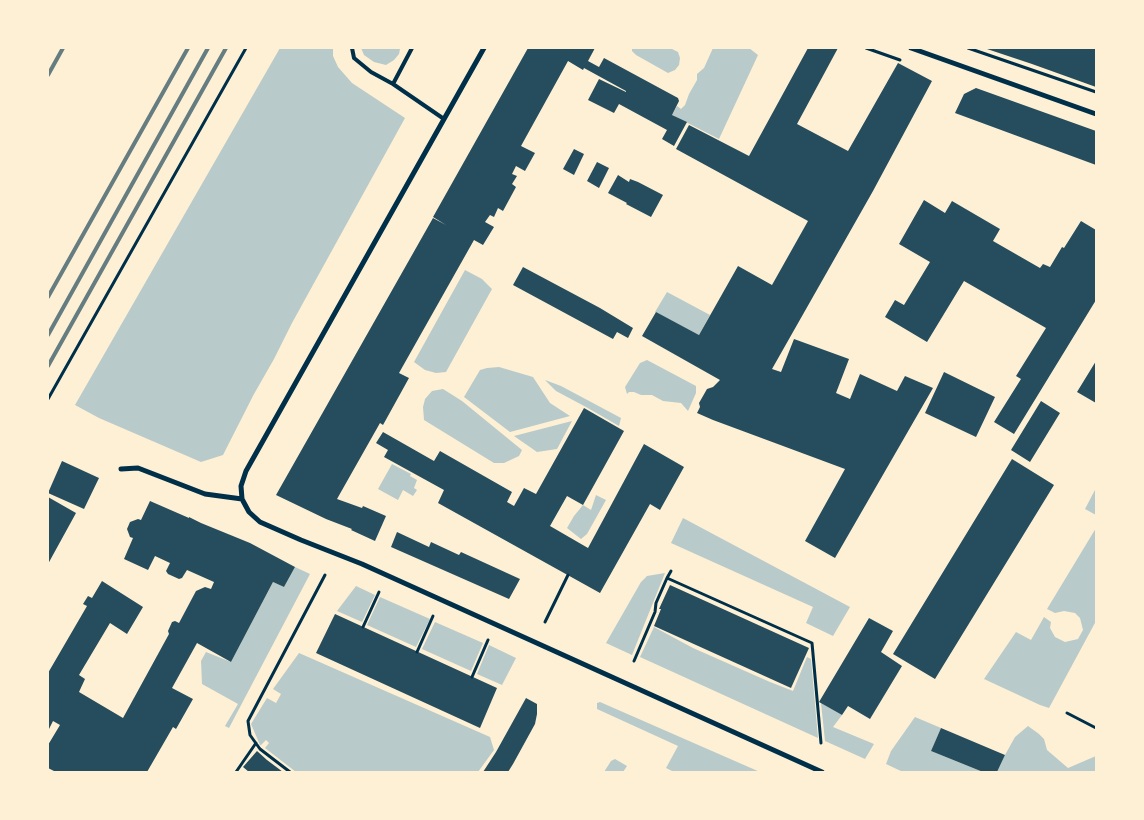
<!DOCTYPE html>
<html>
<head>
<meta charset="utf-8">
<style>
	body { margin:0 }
	#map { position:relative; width:1144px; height:820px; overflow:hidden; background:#fdf0d5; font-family:"Asap Condensed",sans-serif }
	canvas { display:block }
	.frame { position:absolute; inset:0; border:49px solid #fdf0d5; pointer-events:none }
</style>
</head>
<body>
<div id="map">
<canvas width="1144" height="820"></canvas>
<div class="frame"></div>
</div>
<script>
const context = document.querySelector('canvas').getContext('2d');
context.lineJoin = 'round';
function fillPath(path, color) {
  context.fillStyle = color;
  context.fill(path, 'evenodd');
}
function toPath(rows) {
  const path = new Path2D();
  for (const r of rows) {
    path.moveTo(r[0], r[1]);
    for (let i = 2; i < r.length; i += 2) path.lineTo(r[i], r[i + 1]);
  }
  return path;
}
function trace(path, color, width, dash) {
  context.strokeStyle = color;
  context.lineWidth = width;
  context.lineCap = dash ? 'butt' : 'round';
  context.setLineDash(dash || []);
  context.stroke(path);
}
const green = toPath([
	[280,48,333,48,333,56,338,67,352,83,405,118,292,323,274,359,254,394,223,455,201,462,99,418,75,405],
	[361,48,399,48,400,49,399,54,394,60,386,65,374,62,364,55],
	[632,48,670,48,678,52,680,58,679,65,675,70,668,73,636,55,632,51],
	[713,48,749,48,758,55,719,139,672,115,677,106,681,109,685,105,689,94,697,80,697,74,704,68],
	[465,270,482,279,492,289,446,372,436,373,425,370,414,362],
	[667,292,710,315,699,335,655,312],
	[647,360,696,386,696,393,688,411,681,403,663,401,652,395,641,395,634,392,629,392,627,394,625,387,640,363],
	[499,367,533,377,550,403,570,416,510,432,464,397,480,370,487,368],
	[545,380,561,386,621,418,619,426,586,407,556,391],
	[443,389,462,401,522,450,519,456,504,463,494,463,424,420,423,407,425,399,432,391],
	[572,421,557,449,537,452,514,436],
	[392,464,411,474,410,476,417,480,414,488,417,490,413,496,403,490,398,500,378,489],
	[1096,488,1096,515,1085,509],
	[596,495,606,500,587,534,581,539,567,528,574,516,583,505,591,510],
	[683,518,850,607,833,636,806,623,813,607,671,543],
	[1096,528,1096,621,1049,708,1040,705,984,679,1016,632,1031,640,1044,617,1051,622,1050,628,1055,637,1065,642,1078,639,1083,630,1080,618,1075,613,1064,611,1055,613,1047,609],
	[295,567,310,574,229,728,225,726,238,704,202,684,201,661,206,652,231,662,273,582,284,587],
	[665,573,632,655,606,643,641,582,647,576],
	[356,586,375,595,362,622,337,611],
	[380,597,430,619,416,647,367,625],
	[435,622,483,643,471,671,422,649],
	[654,627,693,648,770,682,793,691,807,657,811,659,818,738,640,657],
	[489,645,516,658,502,685,477,674],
	[299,653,490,737,494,750,478,772,296,772,265,748,269,743,266,740,261,745,260,745,251,724,267,698,276,703,281,694,273,689],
	[600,702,760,772,674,772,666,768,678,746,597,709,597,703],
	[821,703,842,715,833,727,874,744,865,759,825,741],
	[915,717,941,728,931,751,983,772,903,772,886,764,891,751],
	[1028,726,1039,734,1044,739,1047,750,1068,768,1096,756,1096,772,997,772,1005,755,1015,737],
	[615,759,627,766,623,772,604,772,611,761]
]);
const building = toPath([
	[528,48,595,48,588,61,599,67,604,58,678,98,679,101,672,115,687,122,674,146,662,139,667,130,619,104,614,113,588,100,599,79,626,92,626,91,584,68,583,70,568,61,521,146,535,153,525,171,516,166,512,174,517,176,512,184,516,187,503,211,498,208,494,217,490,215,485,222,494,227,483,245,474,240,399,373,409,378,383,425,380,423,337,499,362,508,363,506,386,516,375,541,351,530,352,529,326,519,276,495,433,218,446,225,433,217],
	[808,48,838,48,797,124,848,151,898,63,932,81,873,191,772,369,781,372,794,339,849,359,836,393,850,399,860,374,897,391,905,376,933,388,835,558,805,541,845,469,713,420,697,413,700,407,699,403,707,389,713,387,720,380,642,336,656,312,699,335,738,266,772,285,808,221,676,149,689,125,749,156],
	[984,48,1096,48,1096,87,1032,64],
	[976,88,1096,131,1096,165,955,113,964,94],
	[574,149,584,154,574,175,563,169],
	[597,162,609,168,599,188,587,181],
	[618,175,629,182,630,179,638,182,663,195,651,217,626,204,627,203,608,193],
	[924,200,945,213,952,201,1000,229,993,241,1040,268,1043,264,1050,267,1062,247,1064,248,1081,221,1096,230,1096,300,1014,434,994,422,1021,379,1016,376,1046,328,964,281,927,342,885,317,895,300,904,305,930,262,899,244],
	[523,267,600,308,633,328,628,338,617,332,613,339,513,285],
	[1096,361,1096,403,1077,392],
	[944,372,995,397,976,437,925,413],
	[1041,401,1060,413,1030,462,1011,450],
	[584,408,624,431,583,505,567,496,550,526,588,548,644,444,684,467,660,510,650,504,600,593,438,503,444,490,384,457,388,450,376,443,383,432,434,461,440,451,512,492,507,502,514,506,524,488,536,494],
	[1012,459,1054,485,935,679,893,654],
	[62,461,99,478,84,509,48,493],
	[48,497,76,513,48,564],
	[150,501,189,518,189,517,201,523,250,543,295,567,284,587,273,582,231,662,197,643,172,688,193,699,176,729,173,727,147,772,56,772,48,768,48,745,60,725,53,721,48,731,48,673,87,606,83,604,88,596,92,598,102,581,143,607,127,634,110,623,79,675,85,679,79,692,123,718,169,634,168,631,172,622,175,621,179,623,196,591,205,587,211,589,214,582,187,570,182,578,179,579,168,574,166,571,170,563,155,556,148,570,124,559,133,538,130,537,127,529,130,522,138,519,141,520],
	[397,532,429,547,431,542,459,555,461,552,520,579,509,599,391,547],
	[670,585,809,648,791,688,654,626,661,609,659,609],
	[335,614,497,688,480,728,316,653],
	[869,618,893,631,881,652,902,666,870,719,848,706,842,715,819,702],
	[526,698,537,704,537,714,535,724,513,764,508,772,483,772,496,752],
	[941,728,1005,755,997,772,983,772,931,751],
	[257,751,267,760,283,772,249,772,243,767]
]);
const path = toPath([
	[866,48,900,60],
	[968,48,1096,92],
	[48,399,246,48],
	[667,578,671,571],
	[545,622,568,575],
	[363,627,379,592],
	[417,652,433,616],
	[634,661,655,612,656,603,667,578,812,643,821,743],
	[472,677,488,640],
	[1067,713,1096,728],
	[236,772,256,743],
	[290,772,260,749,250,735,248,721,325,575]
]);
const service = toPath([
	[352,48,354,58,371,72,393,84,444,119],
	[393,84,412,48]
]);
const minor = toPath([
	[484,48,246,471,241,486,242,499,249,512,260,522,301,540,362,564,822,772],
	[911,48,1096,114],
	[121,469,138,468,205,494,242,499]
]);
const rail = toPath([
	[48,75,63,48],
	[48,297,188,48],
	[48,335,208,48],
	[48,366,226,48]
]);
fillPath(green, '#b9caca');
fillPath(building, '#264d5e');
trace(path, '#003049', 3);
trace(service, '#003049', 4);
trace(minor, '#003049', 5);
trace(rail, '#657d81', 4);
</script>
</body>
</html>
